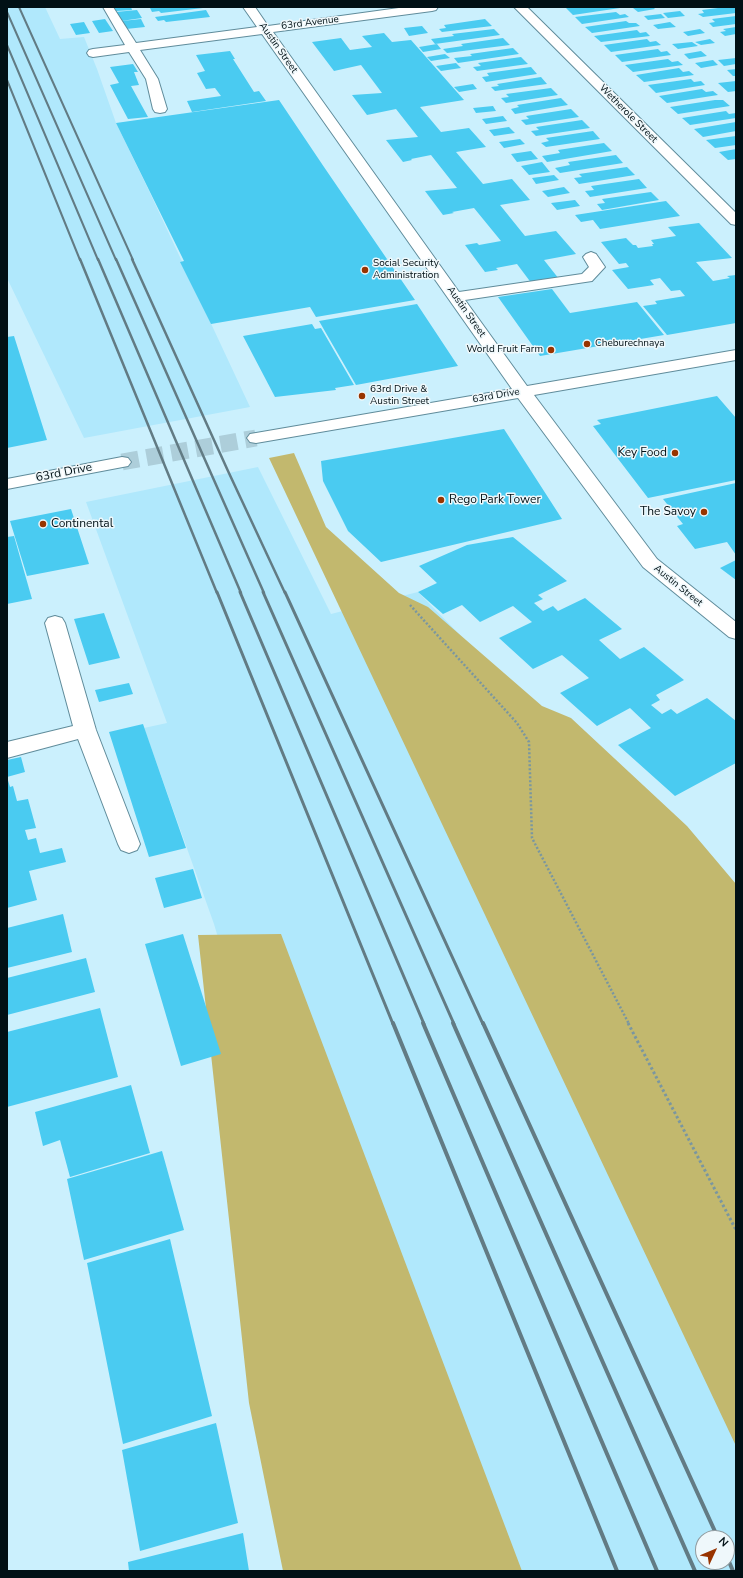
<!DOCTYPE html>
<html>
<head>
<meta charset="utf-8">
<style>
	body { margin:0 }
	#map { position:relative; width:743px; height:1578px; overflow:hidden; background:#cbf0fd; font-family:"Nunito Sans",sans-serif }
	canvas { display:block }
	.frame { position:absolute; inset:0; border:8px solid #011015; pointer-events:none }
	.north { position:absolute; left:695px; top:1530px; width:40px; height:40px; box-sizing:border-box; background:#eff8fb; border:1px solid #909b9f; border-radius:50%; rotate:46deg; font-size:11px; font-weight:700; line-height:16px; text-align:center; color:#011015 }
	.north::after { content:''; display:block; margin:auto; width:14px; height:18px; background:#983400; clip-path:polygon(50% 0,100% 100%,50% 72%,0 100%) }
</style>
</head>
<body>
<div id="map">
<canvas width="743" height="1578"></canvas>
<div class="frame"></div>
<div class="north">N</div>
</div>
<script>
const context = document.querySelector('canvas').getContext('2d');
context.lineJoin = 'round';
function fillPath(path, color) {
  context.fillStyle = color;
  context.fill(path, 'evenodd');
}
function toPath(rows) {
  const path = new Path2D();
  for (const r of rows) {
    path.moveTo(r[0], r[1]);
    for (let i = 2; i < r.length; i += 2) path.lineTo(r[i], r[i + 1]);
  }
  return path;
}
function trace(path, color, width, dash) {
  context.strokeStyle = color;
  context.lineWidth = width;
  context.lineCap = dash ? 'butt' : 'round';
  context.setLineDash(dash || []);
  context.stroke(path);
}
function label(font, color, halo, rows, align = 'center') {
  context.font = font + ' "Nunito Sans",sans-serif';
  context.lineWidth = 3;
  context.setLineDash([]);
  context.textBaseline = 'middle';
  context.strokeStyle = halo;
  context.fillStyle = color;
  for (const [text, x, y, turn = 0] of rows) {
    context.save();
    context.translate(x, y);
    context.rotate((+turn || 0) * Math.PI / 180);
    context.textAlign = isNaN(turn) ? turn : align;
    if (halo) context.strokeText(text, 0, 0);
    context.fillText(text, 0, 0);
    context.restore();
  }
}
const built = toPath([
	[7,7,45,7,60,39,84,37,97,69,116,123,150,193,250,407,84,438,7,278],
	[258,467,331,614,418,592,736,918,736,1571,341,1571,270,1113,214,924,144,728,167,723,86,502],
	[703,1538,727,1538,727,1562,703,1562]
]);
const green = toPath([
	[294,453,326,527,399,593,428,607,542,706,571,718,687,826,736,884,736,1446,269,458],
	[281,934,522,1571,283,1571,249,1403,198,935]
]);
const building = toPath([
	[113,7,131,7,132,10,116,11],
	[157,7,203,7,203,8,161,13,159,11,152,12,150,8],
	[577,7,618,7,620,8,573,15,566,8],
	[653,7,655,9,638,12,633,8],
	[726,7,736,7,736,13,703,17,698,14,704,13,702,10],
	[137,10,142,18,121,21,116,12],
	[206,10,210,17,166,22,164,20,158,21,155,17],
	[680,11,685,16,668,18,663,13],
	[616,12,620,15,625,14,629,17,582,24,575,17],
	[661,14,665,18,648,20,644,16],
	[736,16,736,24,713,27,709,23,715,22,712,19],
	[105,19,113,31,99,33,92,21],
	[141,19,145,27,126,29,122,21],
	[485,19,492,26,442,32,439,29,446,28,444,25],
	[626,21,629,23,636,23,640,26,592,33,585,27],
	[84,22,90,33,76,35,70,24],
	[670,22,676,27,658,29,653,25],
	[422,26,428,33,409,36,404,28],
	[736,27,736,34,725,36,720,32,726,31,723,29],
	[494,29,500,35,435,44,431,39,454,36,452,34],
	[700,29,705,33,688,36,683,32],
	[637,30,640,33,646,32,650,36,601,42,594,36],
	[384,33,392,42,411,40,464,100,420,107,441,132,469,128,486,147,456,152,483,184,512,179,530,200,500,205,525,236,556,231,576,254,544,260,559,279,532,284,517,264,496,268,498,270,485,272,465,245,477,243,479,245,501,241,474,208,452,212,454,213,443,215,425,191,457,188,431,155,411,159,412,160,403,162,386,140,418,137,396,109,367,115,352,95,382,93,361,65,334,71,312,42,341,38,350,50,372,47,362,36],
	[503,38,510,45,447,53,443,49,463,46,461,44],
	[647,39,650,42,656,41,661,45,611,52,604,45],
	[710,39,715,43,701,45,695,42],
	[692,42,698,46,678,49,672,44],
	[437,44,441,49,423,52,419,47],
	[513,48,519,54,458,63,454,58,472,56,470,54],
	[658,49,661,52,667,51,671,55,622,62,615,55],
	[230,51,235,59,233,59,254,92,259,91,266,101,192,112,187,101,221,96,215,88,206,89,197,73,205,71,196,55],
	[701,51,707,56,689,59,684,54],
	[445,54,450,58,431,61,427,57],
	[521,57,528,64,477,71,473,67,481,66,478,63],
	[736,58,736,64,724,66,718,60],
	[668,59,672,62,678,61,683,65,633,72,625,65],
	[713,60,718,65,701,68,695,63],
	[456,63,461,68,441,71,436,66],
	[133,64,138,72,134,72,139,85,131,86,148,117,128,119,110,85,119,83,110,67],
	[531,67,537,74,486,82,482,77,489,76,487,73],
	[679,68,683,72,689,71,694,75,644,82,636,75],
	[736,69,736,76,733,76,727,70],
	[541,77,547,84,495,91,491,87,499,86,497,84],
	[691,79,694,82,701,81,705,85,656,93,648,85],
	[736,81,736,91,728,92,718,83],
	[473,84,477,89,459,92,454,87],
	[551,88,558,95,506,103,501,98,509,97,506,94],
	[702,89,706,92,713,91,718,95,667,103,659,96],
	[561,98,568,105,515,114,511,109,519,107,517,105],
	[279,100,324,167,415,300,316,317,310,307,211,324,180,262,184,261,116,123],
	[715,100,723,100,730,106,678,114,670,107],
	[493,106,496,111,476,113,473,108],
	[571,109,579,117,526,125,521,120,529,119,526,116],
	[726,111,729,114,736,113,736,118,690,125,682,118],
	[503,116,507,121,486,124,482,119],
	[582,120,590,128,536,136,531,131,539,130,536,127],
	[736,122,736,131,703,137,694,129],
	[509,127,515,133,494,136,489,130],
	[593,131,600,139,546,147,541,143,549,141,546,138],
	[736,136,736,145,715,148,706,140],
	[520,139,525,144,504,148,499,142],
	[604,143,612,151,547,162,542,156,560,153,558,150],
	[736,149,736,159,728,160,719,152],
	[531,151,538,159,517,162,511,154],
	[616,155,623,163,560,173,555,168,570,165,568,162],
	[542,162,550,172,529,175,521,166],
	[627,167,635,175,579,184,574,178,582,177,579,174],
	[554,175,559,180,536,184,532,178],
	[639,179,647,188,590,197,585,191,594,190,591,186],
	[564,187,570,193,548,197,542,191],
	[651,192,659,200,602,210,597,204,605,203,602,199],
	[575,200,580,206,557,210,551,203],
	[666,201,680,216,600,229,593,220,581,222,575,215],
	[699,223,732,258,696,262,713,281,730,278,727,276,736,275,736,323,667,335,643,306,657,304,655,301,685,296,680,290,671,291,660,278,650,280,654,285,628,289,612,270,629,267,626,263,619,264,601,242,626,238,633,245,636,245,638,248,653,246,652,244,654,244,651,240,676,236,668,227],
	[552,289,570,313,637,302,664,335,540,356,498,297],
	[417,304,458,366,356,385,319,321],
	[312,324,315,329,321,328,354,385,335,388,336,390,275,397,243,336],
	[14,336,47,440,7,448,7,337],
	[717,396,736,418,736,480,648,498,593,426,601,424,597,420],
	[504,429,562,519,381,562,348,531,323,481,321,461],
	[736,483,736,555,727,542,695,549,677,526,683,524,663,499],
	[71,509,89,564,27,576,10,521],
	[14,536,32,599,7,604,7,537],
	[513,537,567,581,538,595,543,599,534,603,543,611,553,606,558,611,585,598,622,629,599,640,620,659,644,647,684,680,656,695,660,700,651,705,662,714,671,709,677,714,707,698,736,721,736,763,675,796,618,745,651,728,630,708,597,726,560,693,589,678,562,655,533,669,499,638,532,622,513,606,480,622,462,605,443,614,418,592,437,583,419,566,467,545],
	[736,560,736,580,720,568],
	[104,613,120,658,89,665,74,619],
	[129,683,133,694,99,702,95,690],
	[143,724,186,848,149,857,109,732],
	[21,757,25,772,7,777,10,787,13,786,17,801,28,799,36,828,25,830,28,840,36,838,40,853,62,848,66,862,29,871,37,900,7,908,7,760],
	[193,869,202,898,164,908,155,878],
	[63,914,72,952,7,968,7,928],
	[183,934,221,1054,181,1066,145,944],
	[86,958,95,992,7,1015,7,978],
	[100,1008,118,1077,7,1107,7,1032],
	[131,1085,150,1153,70,1177,60,1140,43,1146,35,1112],
	[162,1151,184,1230,84,1260,67,1179],
	[170,1239,212,1416,123,1444,87,1263],
	[216,1423,238,1523,140,1551,122,1450],
	[243,1533,249,1571,129,1571,128,1562]
]);
const minorTunnel = toPath([
	[122,462,256,438]
]);
const pathFar1 = toPath([
	[410,605,517,723,529,742,532,838,629,1024]
]);
const path = toPath([
	[628,1023,736,1230]
]);
const minor = toPath([
	[103,7,113,7,136,43,257,27,243,7,255,7,268,26,406,7,438,7,436,10,432,11,273,32,459,292,582,274,589,267,583,257,586,254,591,252,596,254,605,267,592,281,465,300,527,386,736,350,736,360,534,395,657,559,736,622,736,639,729,637,643,567,518,398,256,443,250,442,247,438,250,434,256,433,512,389,262,34,140,50,158,79,167,109,165,112,160,113,155,112,153,109,146,79,129,52,93,57,89,56,87,53,89,50,93,49,125,45,103,7],
	[514,7,527,7,736,213,736,225,731,224,514,7],
	[122,457,128,458,131,462,128,466,7,489,7,479,122,457],
	[55,616,62,618,65,623,96,730,140,844,137,850,129,853,121,850,118,844,78,739,7,758,7,742,73,726,45,623,48,618,55,616]
]);
const railFar3 = toPath([
	[19,7,133,260],
	[7,12,116,260],
	[7,45,98,260],
	[7,80,80,260]
]);
const railFar2 = toPath([
	[80,259,217,593],
	[98,259,241,593],
	[116,259,264,593],
	[132,259,228,471,285,593]
]);
const railFar1 = toPath([
	[217,592,393,1024],
	[240,592,424,1024],
	[263,592,454,1024],
	[285,592,483,1024]
]);
const rail = toPath([
	[393,1023,617,1571],
	[423,1023,657,1571],
	[453,1023,695,1571],
	[483,1023,718,1538],
	[727,1557,733,1571]
]);
const markers = [
	[365,270,4,"#983400"],
	[587,344,4,"#983400"],
	[551,350,4,"#983400"],
	[362,396,4,"#983400"],
	[675,453,4,"#983400"],
	[441,500,4,"#983400"],
	[704,512,4,"#983400"],
	[43,524,4,"#983400"]
];
const farStreetnames = [
	["63rd Avenue",310,23,-7],
	["Austin Street",278,48,55],
	["Wetherole Street",628,114,45],
	["Austin Street",466,312,55],
	["63rd Drive",496,396,-10],
	["Austin Street",678,586,39]
];
const farPoinames = [
	["Social Security",373,264],
	["Administration",373,276],
	["Cheburechnaya",595,344],
	["World Fruit Farm",543,350,"right"],
	["63rd Drive &",370,390],
	["Austin Street",370,402]
];
const poiNames = [
	["Key Food",667,453],
	["Rego Park Tower",449,500,"left"],
	["The Savoy",696,512],
	["Continental",51,524,"left"]
];
const streetNames = [
	["63rd Drive",64,473,-11]
];
fillPath(built, '#b0e8fc');
fillPath(green, '#c2b86e');
fillPath(building, '#4acbf1');
trace(minorTunnel, '#adceda', 17, [17, 8]);
trace(minor, '#608c9b', 2);
trace(pathFar1, '#7a96a0', 2.5, [2, 2]);
trace(path, '#7a96a0', 3, [2.5, 2.5]);
fillPath(minor, '#fff');
trace(railFar3, '#627b84', 2);
trace(railFar2, '#627b84', 2.5);
trace(railFar1, '#627b84', 3);
trace(rail, '#627b84', 4);
for (const [x, y, r, color] of markers) {
  const dot = new Path2D();
  dot.arc(x, y, r, 0, 2 * Math.PI);
  context.fillStyle = color;
  context.fill(dot);
  trace(dot, '#eff8fb', 1.5);
}
label('10px', '#011015', '#eff8fb', farStreetnames);
label('10px', '#011015', '#eff8fb', farPoinames, 'left');
label('12px', '#011015', '#eff8fb', poiNames, 'right');
label('12px', '#011015', '#eff8fb', streetNames);
</script>
</body>
</html>
